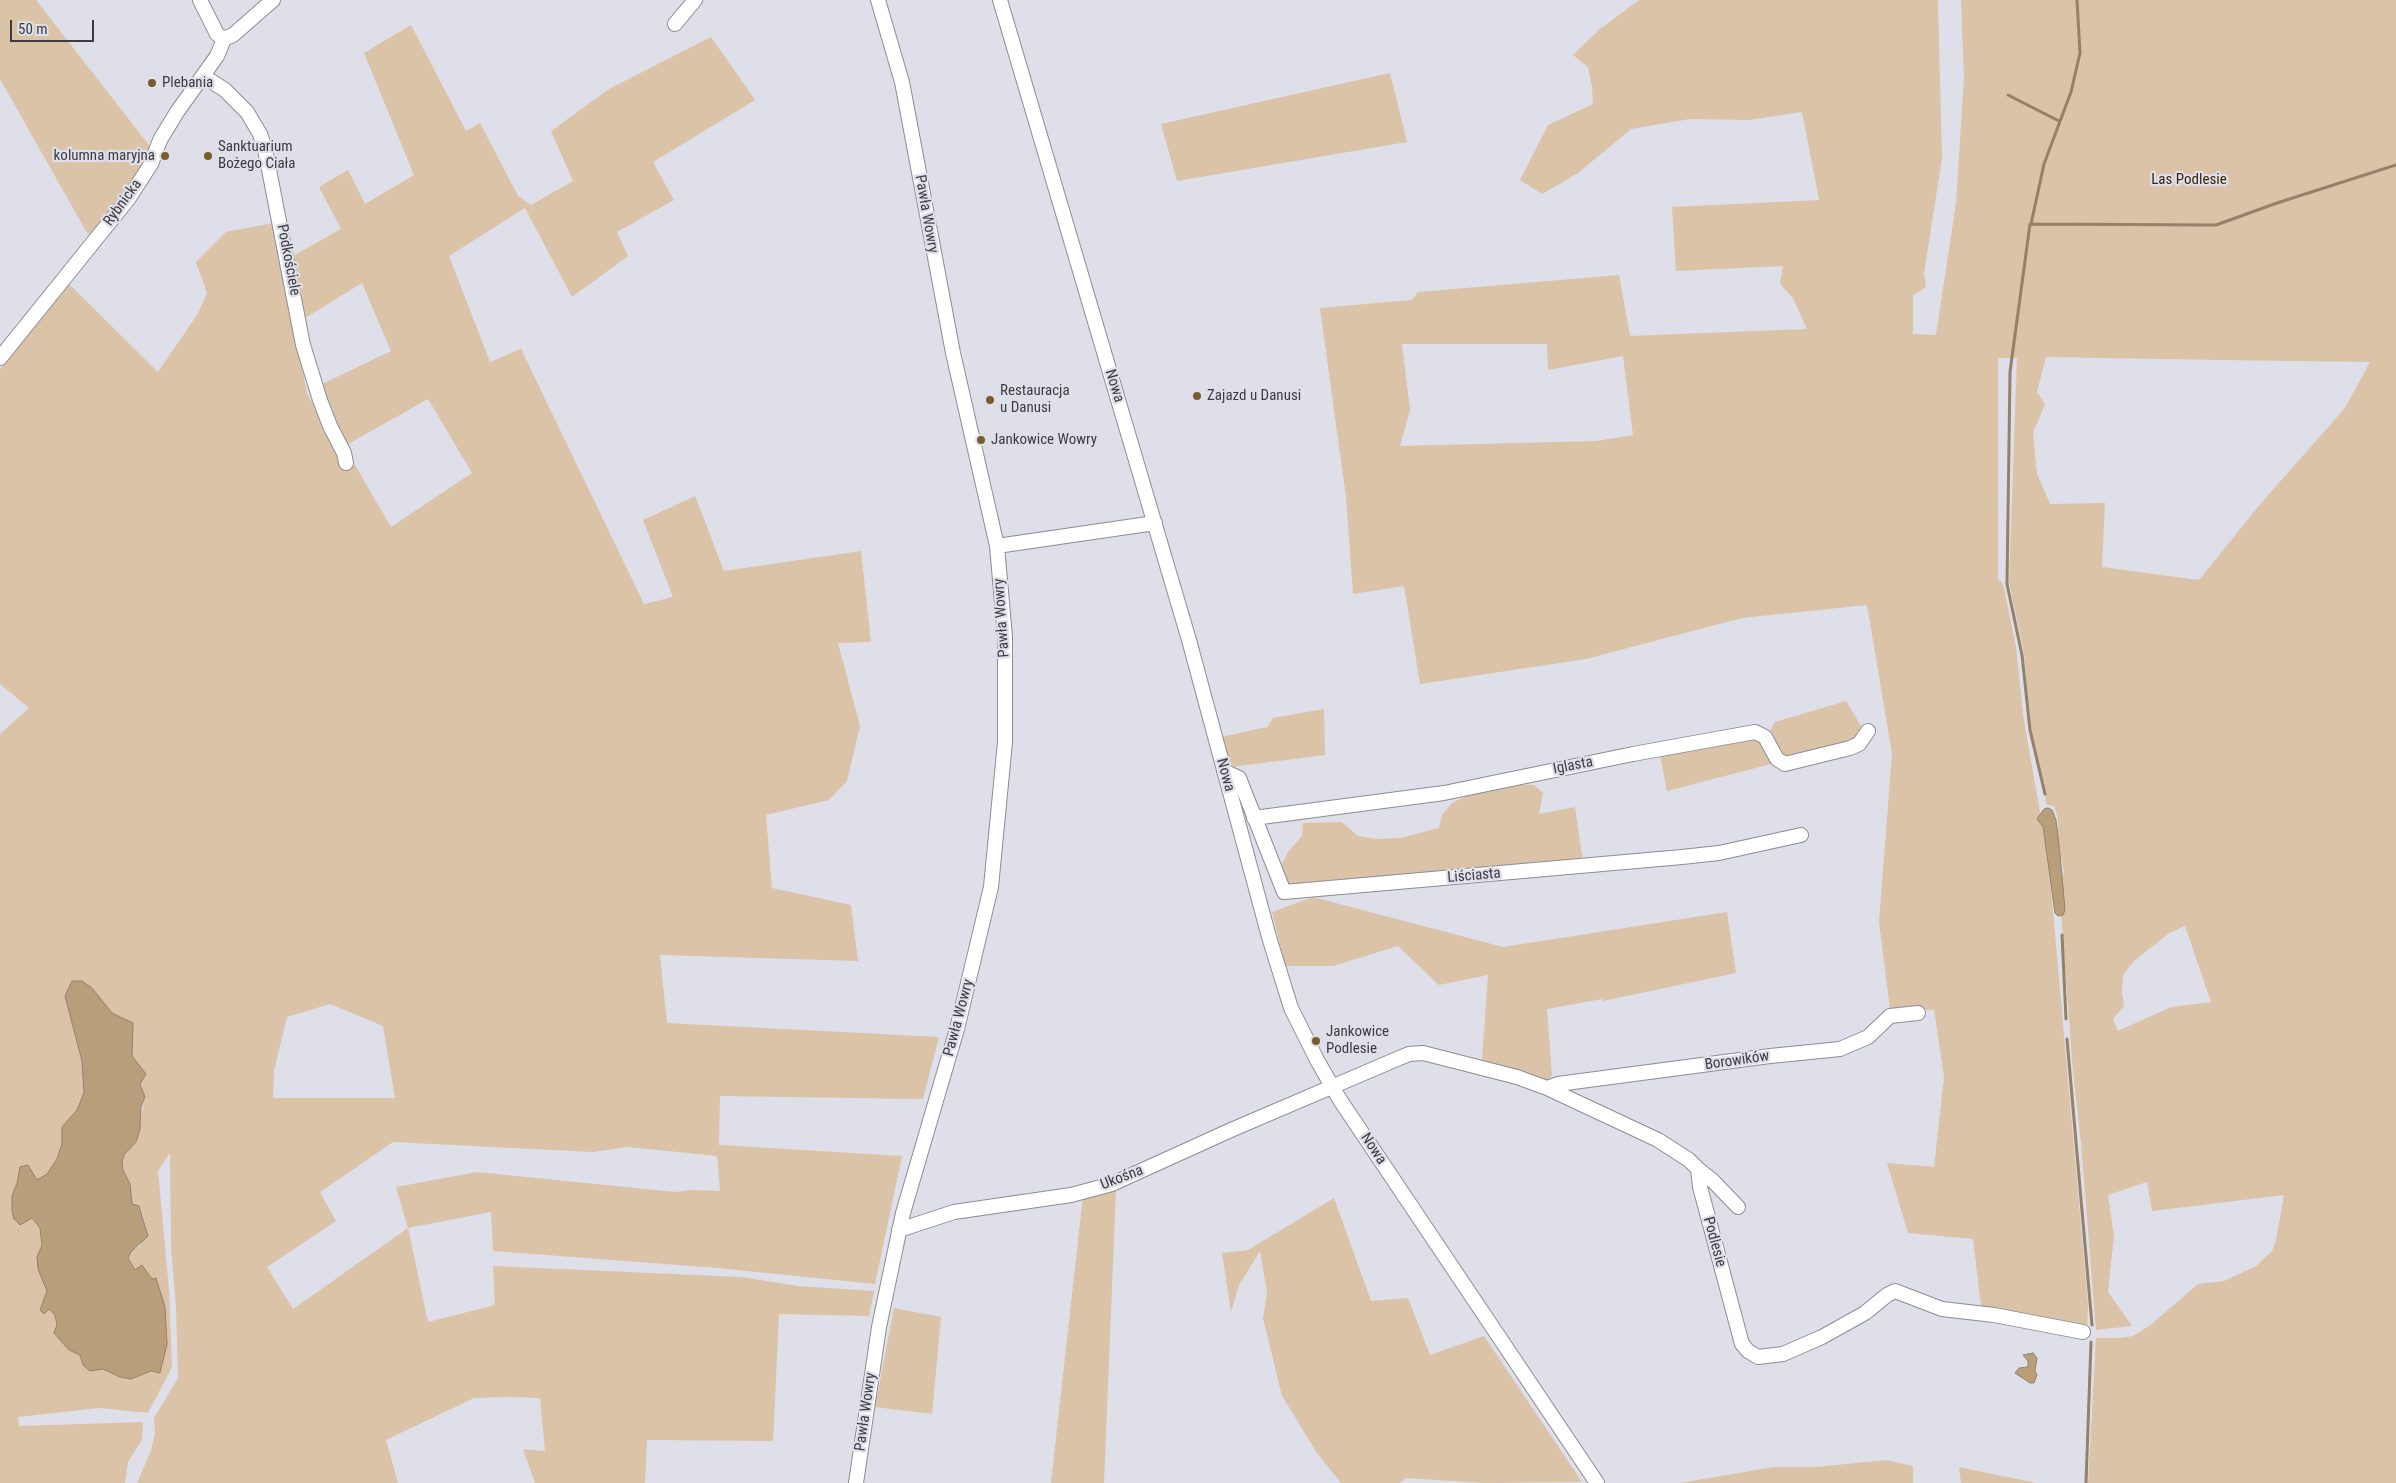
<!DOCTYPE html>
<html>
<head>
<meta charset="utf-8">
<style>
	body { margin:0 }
	#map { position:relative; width:2396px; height:1483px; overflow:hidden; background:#dfdfea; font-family:"Roboto Condensed",sans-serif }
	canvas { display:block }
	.scale { position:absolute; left:10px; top:20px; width:84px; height:22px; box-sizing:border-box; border:2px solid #3c3c40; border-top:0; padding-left:6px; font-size:15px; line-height:18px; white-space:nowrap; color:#3c3c40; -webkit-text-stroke:4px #dfdfea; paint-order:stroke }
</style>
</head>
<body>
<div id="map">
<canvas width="2396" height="1483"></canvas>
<div class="scale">50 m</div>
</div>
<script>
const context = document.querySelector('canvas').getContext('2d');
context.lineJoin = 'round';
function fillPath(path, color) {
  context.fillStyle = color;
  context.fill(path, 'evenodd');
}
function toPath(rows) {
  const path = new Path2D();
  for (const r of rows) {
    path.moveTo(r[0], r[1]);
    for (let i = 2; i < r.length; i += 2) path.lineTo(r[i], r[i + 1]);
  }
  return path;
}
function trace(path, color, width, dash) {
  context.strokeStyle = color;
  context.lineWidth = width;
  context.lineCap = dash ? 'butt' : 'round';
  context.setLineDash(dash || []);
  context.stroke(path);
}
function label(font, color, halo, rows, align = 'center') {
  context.font = font + ' "Roboto Condensed",sans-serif';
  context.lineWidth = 4.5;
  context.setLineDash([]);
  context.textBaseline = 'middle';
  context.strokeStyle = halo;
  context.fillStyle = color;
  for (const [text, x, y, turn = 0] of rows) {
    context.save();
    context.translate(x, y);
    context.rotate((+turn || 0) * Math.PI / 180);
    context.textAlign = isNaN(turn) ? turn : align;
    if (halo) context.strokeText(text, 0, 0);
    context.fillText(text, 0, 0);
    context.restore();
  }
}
const green = toPath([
	[0,0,36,0,152,149,148,163,94,239,86,231,0,79],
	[1639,0,1938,0,1942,158,1924,274,1926,287,1913,295,1913,334,1936,335,1956,203,1964,78,1961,0,2396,0,2396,1483,2088,1483,2096,1338,2120,1338,2133,1336,2152,1324,2198,1284,2224,1281,2256,1266,2272,1251,2276,1240,2284,1195,2152,1211,2147,1182,2108,1195,2114,1236,2108,1292,2132,1326,2096,1330,2081,1143,2073,1072,2059,886,2064,872,2058,839,2058,819,2054,806,2047,805,2030,726,2024,654,2009,582,2017,358,1998,358,1998,579,2003,584,2016,647,2024,721,2042,823,2051,889,2088,1305,2087,1328,1947,1304,1981,1306,1973,1239,1908,1233,1887,1163,1934,1167,1944,1077,1934,1010,1890,1009,1879,922,1892,754,1867,605,1742,618,1586,659,1420,684,1404,586,1353,594,1346,497,1320,308,1412,300,1418,292,1619,275,1630,336,1807,329,1793,298,1780,284,1783,266,1676,271,1672,207,1819,200,1802,112,1749,120,1690,119,1631,129,1578,173,1542,194,1520,180,1548,125,1593,104,1592,87,1588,67,1573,55,1600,29],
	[1402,344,1547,344,1548,370,1623,356,1633,435,1596,441,1400,446,1410,410],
	[2046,357,2220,360,2370,362,2345,408,2262,502,2199,580,2102,567,2105,503,2050,504,2037,474,2033,433,2045,404,2037,392],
	[2185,926,2211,1002,2171,1007,2118,1031,2113,1019,2124,1006,2122,992,2123,975,2133,962,2169,933],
	[411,25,466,131,480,123,518,196,531,205,573,181,551,131,609,89,711,37,755,100,653,162,674,200,617,232,628,256,572,297,525,208,449,256,490,362,521,349,644,604,673,597,643,520,695,496,724,571,861,551,871,642,838,643,860,726,847,781,829,800,766,815,772,888,851,905,858,961,660,955,667,1023,939,1037,923,1099,720,1096,719,1145,902,1156,875,1284,718,1268,493,1251,491,1212,408,1228,428,1322,495,1305,493,1266,741,1277,798,1286,874,1291,869,1316,779,1314,773,1441,647,1440,645,1483,535,1483,523,1449,545,1451,540,1398,506,1397,474,1398,386,1440,398,1483,137,1483,151,1451,155,1433,154,1418,178,1378,176,1307,171,1247,170,1153,158,1171,169,1289,172,1367,148,1413,99,1408,18,1417,19,1426,143,1422,142,1440,128,1462,125,1483,0,1483,0,734,29,708,0,684,0,369,69,284,158,372,197,315,207,293,196,262,226,232,274,223,307,393,349,468,355,465,391,527,472,473,428,399,348,444,352,455,346,448,318,386,391,351,362,283,305,318,291,257,341,229,319,187,348,170,365,204,414,175,364,53],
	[65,996,133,1036,131,1046,132,1056,145,1097,136,1142,124,1155,122,1162,123,1170,130,1184,132,1205,140,1206,146,1226,140,1246,131,1252,128,1258,135,1270,142,1265,152,1279,165,1307,165,1321,155,1372,151,1371,131,1379,113,1374,103,1369,83,1365,80,1355,69,1350,57,1325,55,1315,49,1308,40,1310,47,1291,38,1269,37,1257,42,1245,40,1228,32,1218,26,1220,12,1196,17,1183,20,1167,28,1165,37,1181,47,1174,57,1159,62,1143,62,1127,77,1110,84,1093,82,1061],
	[330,1004,383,1026,395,1098,273,1098,274,1071,287,1017],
	[393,1142,593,1152,628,1147,717,1156,720,1191,692,1190,675,1192,477,1172,396,1187,408,1228,293,1309,267,1267,336,1221,320,1192],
	[1390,73,1407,142,1177,181,1161,124],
	[1846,701,1861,726,1860,737,1850,743,1786,757,1781,755,1769,733,1775,722],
	[1324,709,1325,755,1231,767,1221,737,1267,727,1273,718],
	[1752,736,1763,742,1775,763,1667,791,1660,755],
	[1520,785,1534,785,1543,793,1539,814,1575,807,1583,862,1287,886,1280,868,1288,852,1302,836,1303,823,1342,822,1358,836,1377,839,1401,838,1439,828,1442,815,1452,803,1470,794],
	[1313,897,1503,947,1727,912,1736,973,1603,1001,1602,999,1547,1009,1552,1076,1545,1082,1482,1060,1488,975,1439,985,1398,946,1333,966,1285,966,1272,912],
	[1116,1189,1104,1483,1051,1483,1083,1196],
	[1334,1198,1371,1301,1408,1298,1430,1355,1484,1336,1582,1482,1484,1483,1406,1478,1400,1483,1341,1483,1317,1453,1282,1396,1263,1318,1267,1293,1260,1251,1239,1285,1231,1312,1222,1253,1248,1250],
	[894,1308,941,1317,932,1414,875,1407],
	[1886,1460,1913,1466,1913,1483,1680,1483,1774,1467,1816,1467],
	[1959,1467,2036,1483,1961,1483]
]);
const water = toPath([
	[2048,808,2052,810,2056,820,2060,854,2065,910,2063,915,2058,916,2055,913,2043,827,2037,819,2044,809,2048,808],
	[72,981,82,981,92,988,112,1013,133,1023,132,1056,146,1074,140,1084,145,1097,141,1107,140,1129,136,1142,124,1155,122,1162,123,1170,130,1184,132,1204,139,1206,148,1236,131,1252,128,1258,135,1270,142,1265,152,1279,156,1278,165,1307,167,1344,160,1373,151,1371,131,1379,120,1377,103,1369,90,1371,83,1365,80,1355,69,1350,54,1333,57,1325,55,1315,49,1309,44,1314,40,1310,47,1291,38,1269,37,1257,42,1245,40,1228,32,1218,20,1225,14,1219,12,1211,12,1196,17,1183,20,1167,28,1165,37,1180,47,1174,57,1159,62,1144,62,1127,77,1110,84,1093,82,1061,65,996,72,981],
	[2033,1353,2037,1358,2035,1371,2037,1375,2034,1383,2030,1383,2015,1373,2019,1368,2028,1367,2028,1361,2023,1355,2033,1353]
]);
const stream = toPath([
	[2008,95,2059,121],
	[2031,224,2044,164,2071,92,2080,53,2077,0],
	[2045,794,2030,730,2022,655,2007,584,2010,372,2030,224,2216,225,2277,203,2396,165],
	[2062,935,2066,1019],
	[2067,1039,2092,1325],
	[2086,1483,2091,1342]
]);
const minor = toPath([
	[200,0,217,34,224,39],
	[1000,0,1189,640,1269,937,1291,1008,1317,1060,1340,1100,1597,1483],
	[675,24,695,0],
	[224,39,233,35,273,0],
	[203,76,225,90,247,112,260,134,265,149,303,345,320,400,330,426,344,453,346,463],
	[0,358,129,198,151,164,160,140,177,112,217,56,224,39],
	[997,546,1155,523],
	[1224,771,1239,778,1284,892,1682,857,1719,853,1801,835],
	[1254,818,1444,793,1633,754,1755,732,1765,737,1777,759,1785,764,1850,748,1859,744,1868,731],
	[1547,1088,1558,1084,1770,1056,1840,1049,1868,1037,1890,1016,1918,1013],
	[1698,1169,1713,1181,1738,1207],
	[899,1230,954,1212,1071,1195,1112,1184,1231,1130,1397,1059,1409,1054,1423,1053,1517,1077,1547,1088,1658,1140,1689,1160,1698,1169,1700,1187,1742,1344,1748,1351,1758,1357,1783,1354,1822,1337,1865,1313,1887,1295,1895,1291,1942,1309,1994,1315,2083,1332],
	[856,1483,879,1327,903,1213,957,1029,991,887,1005,742,1005,637,997,546,953,353,902,82,878,0]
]);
const markers = [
	[152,83,5,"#7a5b30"],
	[165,156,5,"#7a5b30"],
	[208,156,5,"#7a5b30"],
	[1197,396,5,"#7a5b30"],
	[990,400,5,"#7a5b30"],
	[981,440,5,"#7a5b30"],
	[1316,1041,5,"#7a5b30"]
];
const poiNames = [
	["Plebania",162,83],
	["Sanktuarium",218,147],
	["Bożego Ciała",218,164],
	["kolumna maryjna",155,156,"right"],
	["Restauracja",1000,391],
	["u Danusi",1000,408],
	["Zajazd u Danusi",1207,396],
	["Jankowice Wowry",991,440],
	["Jankowice",1326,1032],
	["Podlesie",1326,1049]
];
const parkNames = [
	["Las Podlesie",2189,180]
];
const streetNames = [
	["Rybnicka",123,203,-54],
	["Pawła Wowry",926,214,80],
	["Podkościele",288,260,79],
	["Nowa",1114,386,73],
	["Pawła Wowry",1002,618,-94],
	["Iglasta",1573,766,-11],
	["Nowa",1225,775,75],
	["Liściasta",1474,876,-5],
	["Pawła Wowry",959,1018,-75],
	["Borowików",1737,1061,-8],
	["Nowa",1373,1149,56],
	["Ukośna",1122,1178,-21],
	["Podlesie",1714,1242,75],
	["Pawła Wowry",866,1412,-82]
];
fillPath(green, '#dac3a7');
fillPath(water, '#b89e7b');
trace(water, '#938169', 1);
trace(stream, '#938169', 3);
trace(minor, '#8c8c95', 16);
trace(minor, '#fff', 14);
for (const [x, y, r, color] of markers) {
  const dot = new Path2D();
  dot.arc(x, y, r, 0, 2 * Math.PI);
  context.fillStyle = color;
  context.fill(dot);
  trace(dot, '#dfdfea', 2);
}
label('15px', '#3c3c40', '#dfdfea', poiNames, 'left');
label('15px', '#382407', '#dfdfea', parkNames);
label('15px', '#3c3c40', '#dfdfea', streetNames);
</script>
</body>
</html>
